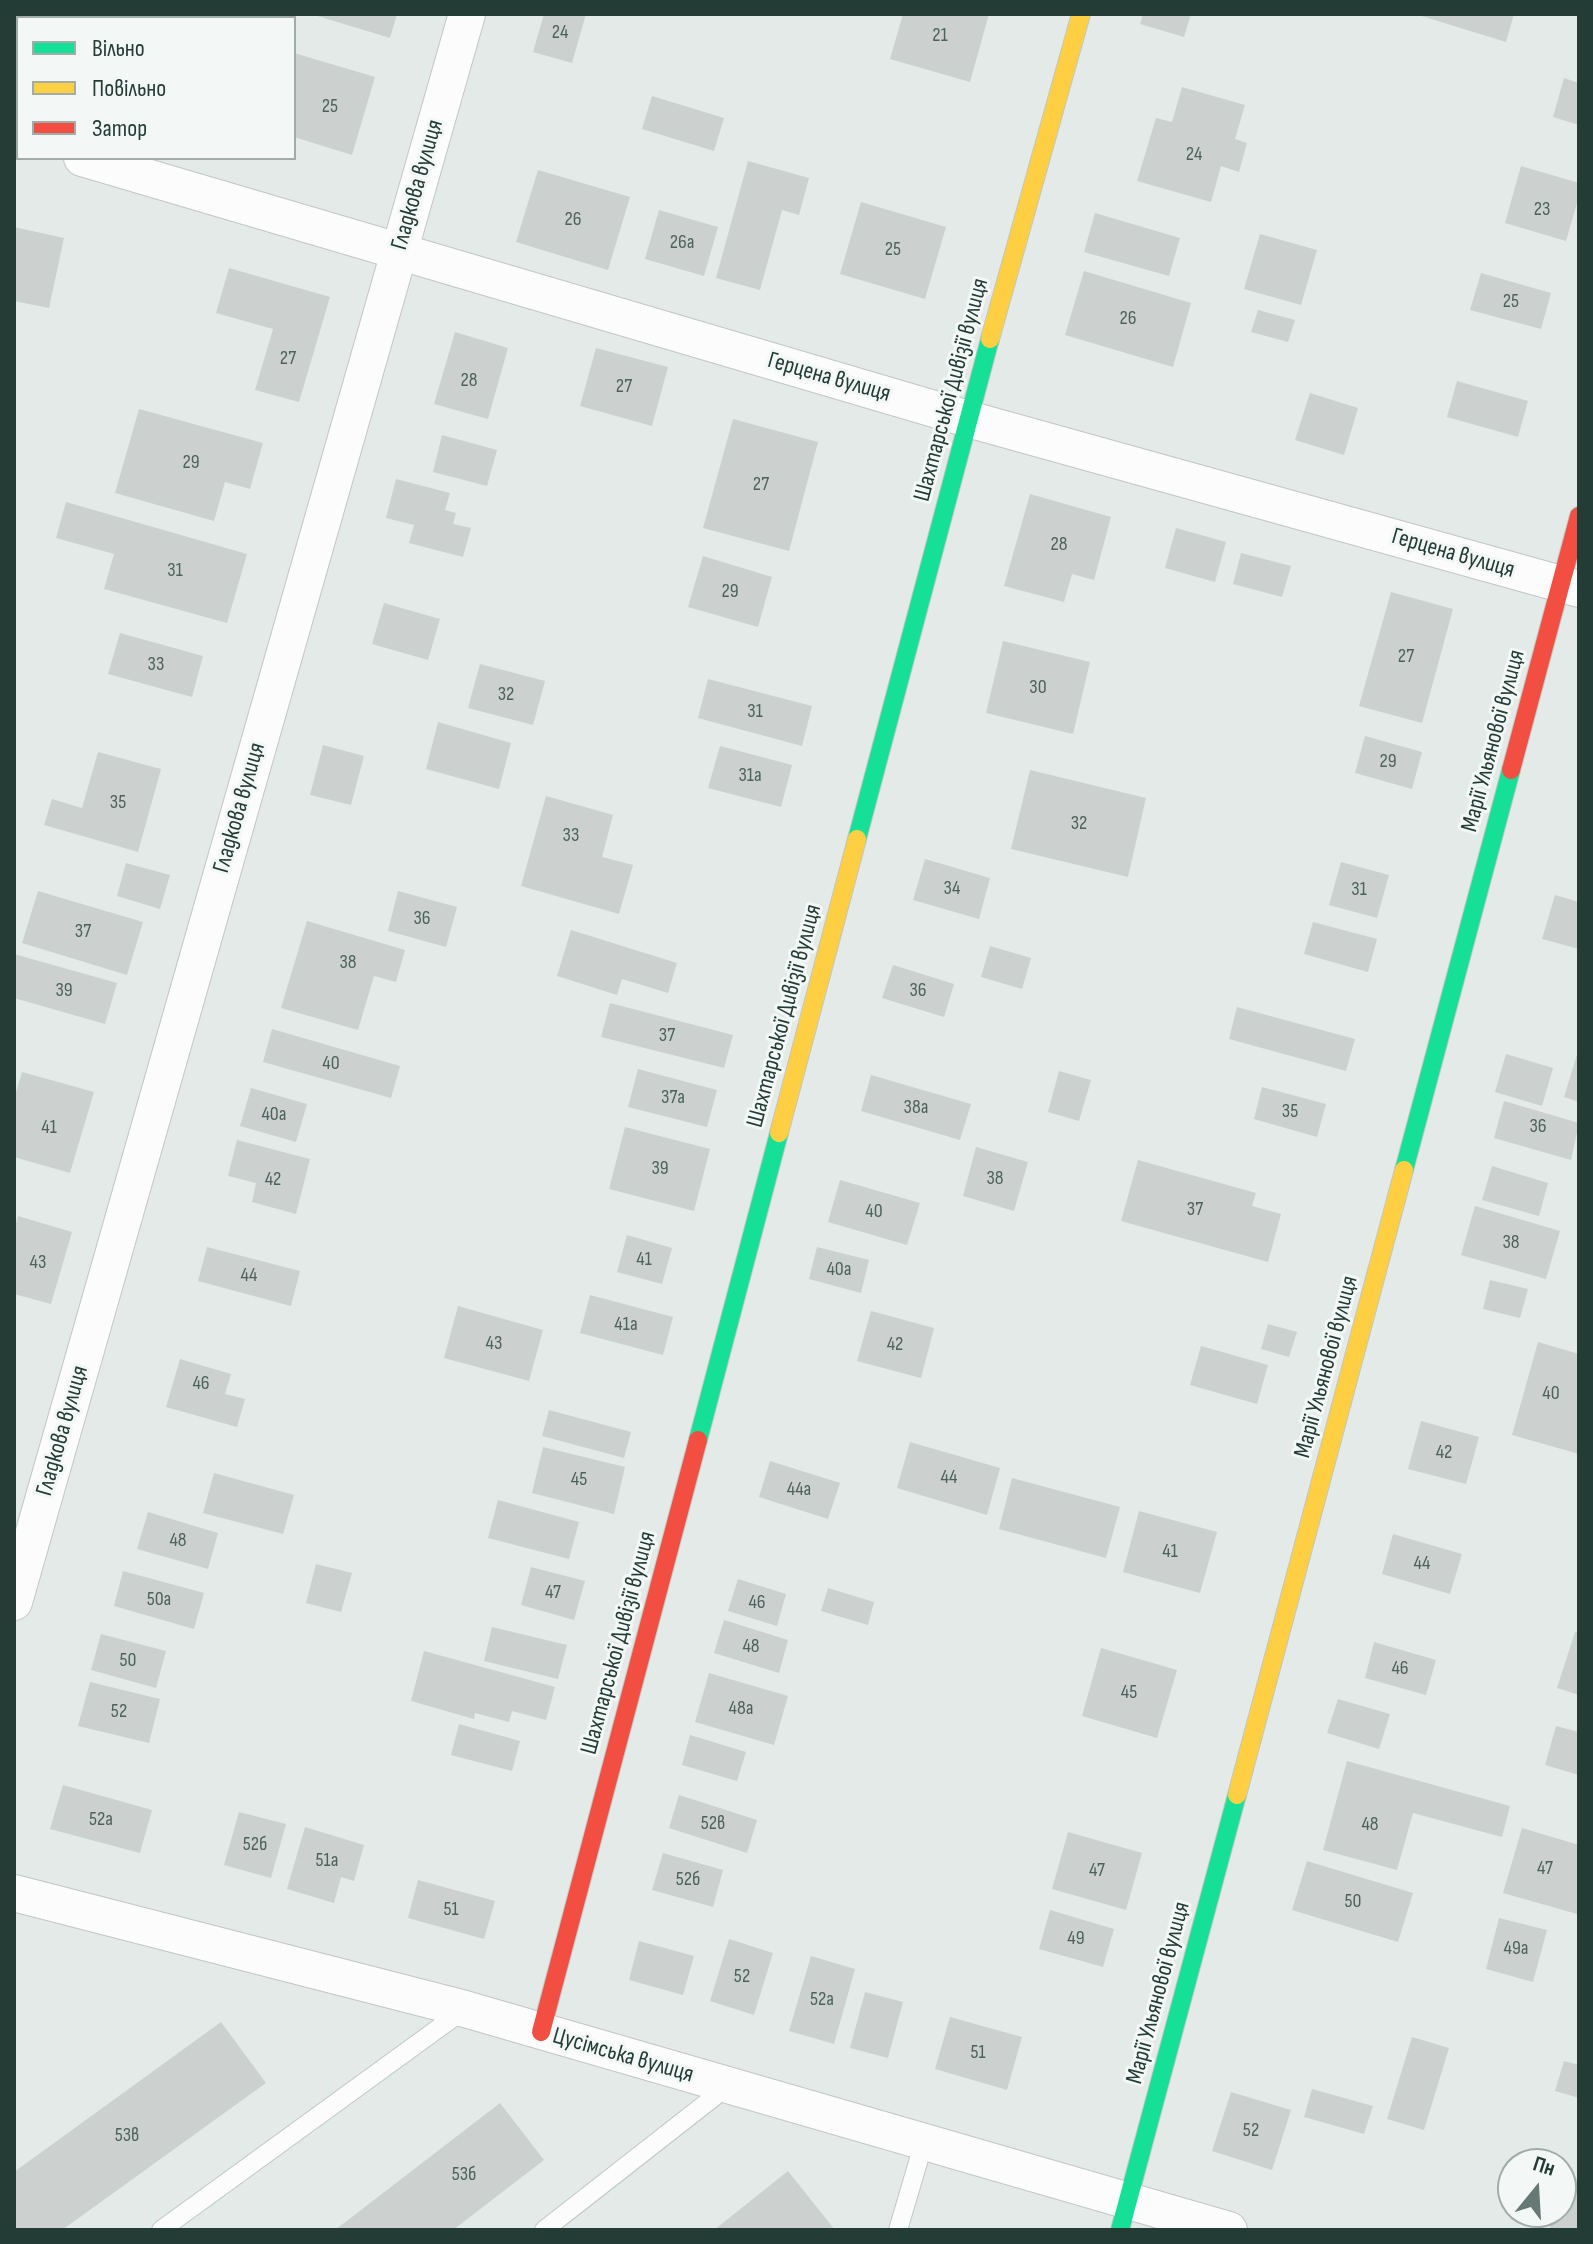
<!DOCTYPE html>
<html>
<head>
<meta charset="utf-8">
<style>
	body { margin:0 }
	#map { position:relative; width:1593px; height:2244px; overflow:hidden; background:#e4eae7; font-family:"Sofia Sans Condensed",sans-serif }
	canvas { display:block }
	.frame { position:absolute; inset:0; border:16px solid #233c36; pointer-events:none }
	.legend { position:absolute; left:16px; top:16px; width:280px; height:144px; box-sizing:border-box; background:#f3f8f6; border:2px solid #a0ada9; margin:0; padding:10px 14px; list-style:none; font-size:24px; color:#233c36 }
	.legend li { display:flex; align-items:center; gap:16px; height:40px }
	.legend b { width:40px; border:2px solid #a0ada9 }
	.north { position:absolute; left:1497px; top:2148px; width:80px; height:80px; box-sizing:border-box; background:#f3f8f6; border:2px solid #a0ada9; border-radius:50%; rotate:18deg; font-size:22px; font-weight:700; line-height:32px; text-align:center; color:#233c36 }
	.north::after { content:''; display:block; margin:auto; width:28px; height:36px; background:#677974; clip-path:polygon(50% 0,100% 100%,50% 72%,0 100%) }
</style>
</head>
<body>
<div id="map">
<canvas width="1593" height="2244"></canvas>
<div class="frame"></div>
<ul class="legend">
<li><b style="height:10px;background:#16e098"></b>Вільно</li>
<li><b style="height:10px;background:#ffcf43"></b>Повільно</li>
<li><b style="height:10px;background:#f24e42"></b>Затор</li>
</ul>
<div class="north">Пн</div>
</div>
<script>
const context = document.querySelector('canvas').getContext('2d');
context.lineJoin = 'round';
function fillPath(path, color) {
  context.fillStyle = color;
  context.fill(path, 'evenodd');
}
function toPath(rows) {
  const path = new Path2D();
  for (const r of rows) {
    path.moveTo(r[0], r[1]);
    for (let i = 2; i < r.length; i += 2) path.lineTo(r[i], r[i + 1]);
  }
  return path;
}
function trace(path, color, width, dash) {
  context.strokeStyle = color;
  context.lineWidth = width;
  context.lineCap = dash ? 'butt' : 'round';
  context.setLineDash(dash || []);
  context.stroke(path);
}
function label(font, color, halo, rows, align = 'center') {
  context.font = font + ' "Sofia Sans Condensed",sans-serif';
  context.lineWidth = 6;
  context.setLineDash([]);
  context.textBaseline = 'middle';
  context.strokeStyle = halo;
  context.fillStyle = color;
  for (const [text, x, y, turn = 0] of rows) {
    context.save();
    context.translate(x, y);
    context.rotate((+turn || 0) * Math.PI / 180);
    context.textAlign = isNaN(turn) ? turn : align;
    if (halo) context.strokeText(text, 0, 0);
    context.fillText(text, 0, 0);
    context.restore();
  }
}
const building = toPath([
	[311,14,397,14,390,38],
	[544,14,586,14,572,63,533,52],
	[903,14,989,14,970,82,890,59],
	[1143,14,1191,14,1184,37,1140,24],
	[1415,14,1514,14,1506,42],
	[294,53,375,77,352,155,294,137],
	[1564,78,1579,83,1579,125,1553,117],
	[1182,87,1245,105,1235,139,1247,143,1239,172,1221,166,1211,202,1137,181,1156,118,1172,122],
	[652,96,724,118,714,151,642,129],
	[748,161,809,178,799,215,782,210,760,290,716,278],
	[1521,166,1579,183,1579,196,1566,241,1505,223],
	[538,170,630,197,608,270,516,242],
	[861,202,946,227,925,299,840,274],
	[659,210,718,227,704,276,645,259],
	[1095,213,1180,238,1169,276,1084,252],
	[14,227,64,238,49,308,14,301],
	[1260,234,1317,250,1301,305,1244,289],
	[229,268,330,297,299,402,255,390,273,329,216,313],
	[1084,271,1191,303,1173,367,1065,335],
	[1481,273,1551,293,1541,329,1470,310],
	[1258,310,1295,320,1288,342,1251,332],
	[455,332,508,348,488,419,434,404],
	[596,348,668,367,652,426,580,406],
	[1457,381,1528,401,1518,437,1447,417],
	[1310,393,1358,408,1344,455,1295,440],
	[139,409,263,443,250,489,225,482,214,521,115,493],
	[733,419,818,442,789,551,703,528],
	[442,435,497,450,487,486,433,472],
	[396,479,450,493,445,510,456,513,453,524,471,528,463,557,409,543,414,525,386,518],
	[1030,494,1111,517,1094,580,1072,574,1064,602,1004,586],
	[66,502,247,554,227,623,104,589,114,554,56,538],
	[1176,528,1226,542,1215,582,1165,568],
	[1241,553,1291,566,1282,597,1233,584],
	[703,556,772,577,758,627,688,607],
	[1391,592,1453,609,1422,723,1359,706],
	[384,603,440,619,428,660,372,644],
	[120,633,203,656,192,697,108,674],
	[1003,641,1090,662,1073,734,986,713],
	[480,664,545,681,533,725,468,708],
	[708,679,812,706,802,746,698,718],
	[438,722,511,743,499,789,426,769],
	[1365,736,1422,752,1412,789,1355,773],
	[323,745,364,756,351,805,310,795],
	[720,746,792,765,781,807,708,788],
	[98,752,161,769,138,852,44,825,52,799,82,808],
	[1030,770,1146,798,1128,877,1011,849],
	[546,796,613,815,602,857,633,865,619,914,521,886],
	[925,859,990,878,979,919,913,900],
	[1341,862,1389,875,1377,918,1329,905],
	[126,863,170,875,160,909,117,896],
	[38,891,143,922,127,975,22,943],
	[398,891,457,907,446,947,388,931],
	[1555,895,1579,902,1579,949,1542,939],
	[307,921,405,950,396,982,374,976,358,1030,281,1008],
	[1313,922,1377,939,1368,972,1304,954],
	[571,930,677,963,668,993,622,979,617,995,557,976],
	[990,946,1031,958,1022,989,981,977],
	[14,954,117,983,105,1024,14,998],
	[893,965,954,984,944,1017,882,998],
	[610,1003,733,1035,724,1068,601,1037],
	[1237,1007,1355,1039,1346,1071,1229,1039],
	[272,1029,400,1066,391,1098,263,1062],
	[1579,1048,1579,1102,1564,1097],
	[1506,1054,1553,1068,1542,1106,1495,1092],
	[638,1069,717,1090,707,1127,628,1107],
	[1059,1071,1091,1080,1079,1121,1048,1112],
	[22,1072,94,1092,70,1173,14,1157,14,1099],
	[871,1075,971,1104,960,1140,861,1111],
	[1262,1087,1326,1104,1317,1137,1254,1119],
	[251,1088,307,1104,296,1142,240,1126],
	[1504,1101,1579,1123,1571,1160,1494,1138],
	[625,1127,710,1149,694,1211,609,1189],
	[237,1140,310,1159,296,1214,252,1202,256,1183,228,1176],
	[976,1147,1028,1162,1014,1211,963,1196],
	[1138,1160,1256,1193,1252,1206,1281,1214,1268,1262,1121,1221],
	[1492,1166,1548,1183,1539,1216,1482,1200],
	[840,1180,920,1203,907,1245,828,1222],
	[1475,1206,1560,1231,1546,1279,1461,1255],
	[18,1216,72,1232,51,1304,14,1294,14,1230],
	[627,1235,672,1248,662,1284,617,1272],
	[207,1247,300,1271,291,1306,198,1281],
	[817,1247,869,1260,861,1293,809,1279],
	[1490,1280,1528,1289,1520,1318,1483,1309],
	[590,1295,673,1317,663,1355,580,1333],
	[458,1306,543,1330,529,1381,444,1358],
	[871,1311,934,1328,921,1378,857,1361],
	[1268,1324,1297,1332,1289,1357,1261,1349],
	[1538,1342,1579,1354,1579,1454,1512,1435],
	[1201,1346,1268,1365,1257,1404,1190,1385],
	[180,1359,231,1374,225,1394,245,1399,237,1427,166,1407],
	[549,1410,631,1432,624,1458,542,1436],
	[1421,1421,1479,1437,1466,1484,1408,1469],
	[910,1442,1000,1468,987,1515,897,1488],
	[543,1447,625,1467,614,1514,532,1493],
	[770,1461,840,1483,828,1519,759,1497],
	[214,1473,294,1495,283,1534,203,1513],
	[1012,1478,1120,1507,1106,1558,999,1529],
	[498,1500,579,1522,569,1559,488,1538],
	[1139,1511,1217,1532,1200,1593,1123,1572],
	[148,1512,218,1533,208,1569,137,1549],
	[1393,1534,1462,1554,1450,1594,1382,1574],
	[316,1564,352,1573,341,1612,306,1603],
	[531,1567,585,1581,574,1620,521,1605],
	[123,1571,204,1593,194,1629,114,1606],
	[738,1579,786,1594,777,1626,728,1611],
	[828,1588,874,1602,868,1625,821,1611],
	[724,1620,788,1640,779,1673,714,1653],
	[492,1627,567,1645,558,1679,484,1661],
	[1575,1632,1579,1633,1579,1695,1557,1688],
	[101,1634,166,1651,156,1688,91,1670],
	[1374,1642,1436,1660,1426,1695,1365,1678],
	[1101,1648,1177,1670,1157,1738,1082,1716],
	[424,1651,555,1687,546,1720,512,1711,509,1722,475,1713,474,1719,411,1701],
	[709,1673,788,1696,774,1745,695,1722],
	[90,1682,160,1699,149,1743,78,1726],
	[1338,1699,1390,1714,1379,1749,1327,1733],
	[459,1724,520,1741,512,1771,451,1755],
	[1556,1726,1579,1732,1579,1775,1545,1765],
	[690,1735,746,1752,737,1781,682,1765],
	[1347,1761,1510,1806,1502,1837,1413,1813,1397,1870,1323,1850],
	[63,1785,152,1810,140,1853,50,1829],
	[679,1795,757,1820,747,1853,669,1828],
	[239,1812,286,1824,271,1878,224,1865],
	[305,1827,364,1845,354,1881,341,1877,334,1903,287,1889],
	[1522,1828,1579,1845,1577,1914,1503,1893],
	[1068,1832,1142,1853,1126,1910,1052,1889],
	[663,1853,723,1870,713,1907,652,1890],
	[1307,1861,1413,1893,1398,1942,1292,1910],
	[418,1880,495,1901,484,1939,408,1918],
	[1050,1910,1114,1929,1103,1967,1039,1949],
	[1499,1918,1547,1930,1533,1982,1486,1969],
	[729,1939,773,1953,754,2015,710,2001],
	[639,1941,694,1956,683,1995,629,1980],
	[811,1956,855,1969,834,2044,789,2031],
	[865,1992,903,2002,888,2058,850,2048],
	[950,2017,1022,2037,1007,2090,935,2069],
	[221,2022,266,2083,62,2230,14,2230,14,2172],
	[1412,2037,1449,2048,1424,2130,1387,2119],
	[1564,2061,1579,2065,1579,2098,1555,2091],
	[1312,2089,1373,2106,1364,2134,1304,2117],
	[1231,2092,1291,2110,1272,2170,1212,2151],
	[500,2103,544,2160,453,2230,335,2230],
	[788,2171,835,2230,714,2230],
	[1564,2176,1579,2180,1579,2230,1549,2230,1554,2212,1561,2212]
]);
const lane = toPath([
	[161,2230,465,2009],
	[544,2230,728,2086],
	[898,2230,924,2142]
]);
const street = toPath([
	[14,138,18,139],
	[82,158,968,419,1579,589],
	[14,1602,467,14],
	[14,1893,465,2009,1229,2230]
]);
const fast = toPath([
	[857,839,990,339],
	[1404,1170,1511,770],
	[698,1440,779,1133],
	[1120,2230,1237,1795]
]);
const slow = toPath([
	[990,339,1081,14],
	[779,1133,857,839],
	[1237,1795,1404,1170]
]);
const jam = toPath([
	[1511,770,1579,516],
	[541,2032,698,1440]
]);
const numberNames = [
	["24",560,33],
	["21",940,36],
	["25",330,107],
	["24",1194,155],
	["23",1542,210],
	["26",573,220],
	["26а",682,243],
	["25",893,250],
	["25",1511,302],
	["26",1128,319],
	["27",288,359],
	["28",469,381],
	["27",624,387],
	["29",191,463],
	["27",761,485],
	["28",1059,545],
	["31",175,571],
	["29",730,592],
	["27",1406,657],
	["33",156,665],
	["30",1038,688],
	["32",506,695],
	["31",755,712],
	["29",1388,762],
	["31а",750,776],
	["35",118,803],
	["32",1079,824],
	["33",571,836],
	["34",952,889],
	["31",1359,890],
	["36",422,919],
	["37",83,932],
	["38",348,963],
	["39",64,991],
	["36",918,991],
	["37",667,1036],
	["40",331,1064],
	["37а",673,1098],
	["38а",916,1108],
	["35",1290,1112],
	["40а",274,1115],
	["36",1538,1127],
	["41",49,1128],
	["39",660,1169],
	["38",995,1179],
	["42",273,1180],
	["37",1195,1210],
	["40",874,1212],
	["38",1511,1243],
	["41",644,1260],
	["43",38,1263],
	["40а",839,1270],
	["44",249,1276],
	["41а",626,1325],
	["43",494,1344],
	["42",895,1345],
	["46",201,1384],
	["40",1551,1394],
	["42",1444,1453],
	["44",949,1478],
	["45",579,1480],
	["44а",799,1490],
	["48",178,1541],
	["41",1170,1552],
	["44",1422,1564],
	["47",553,1593],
	["50а",159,1600],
	["46",757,1603],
	["48",751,1647],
	["50",128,1661],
	["46",1400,1669],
	["45",1129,1693],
	["48а",741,1709],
	["52",119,1712],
	["52а",101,1820],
	["52в",713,1824],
	["48",1370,1825],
	["52б",255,1845],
	["51а",327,1861],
	["47",1545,1869],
	["47",1097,1871],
	["52б",688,1880],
	["50",1353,1902],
	["51",451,1910],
	["49",1076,1939],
	["49а",1516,1949],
	["52",742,1977],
	["52а",822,2000],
	["51",978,2053],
	["52",1251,2131],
	["53в",127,2136],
	["53б",464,2175]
];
const streetNames = [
	["Гладкова вулиця",418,185,-74],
	["Герцена вулиця",829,378,16],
	["Шахтарської Дивізії вулиця",952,390,-75],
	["Герцена вулиця",1453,554,16],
	["Марії Ульянової вулиця",1494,741,-75],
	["Гладкова вулиця",240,808,-74],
	["Шахтарської Дивізії вулиця",785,1016,-75],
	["Марії Ульянової вулиця",1327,1367,-75],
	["Гладкова вулиця",63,1431,-74],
	["Шахтарської Дивізії вулиця",619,1643,-75],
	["Марії Ульянової вулиця",1159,1993,-75],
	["Цусімська вулиця",623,2056,16]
];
fillPath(building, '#ccd1cf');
trace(lane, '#c1c7c4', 20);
trace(street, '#c1c7c4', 38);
trace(fast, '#c0c7c4', 20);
trace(slow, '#c0c7c4', 20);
trace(jam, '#c0c7c4', 20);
trace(lane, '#fbfcfb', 18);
trace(street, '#fbfcfb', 36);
trace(fast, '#16e098', 18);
trace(slow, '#ffcf43', 18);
trace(jam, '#f24e42', 18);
label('20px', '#4e625d', null, numberNames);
label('24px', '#233c36', '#f3f8f6', streetNames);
</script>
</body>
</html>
